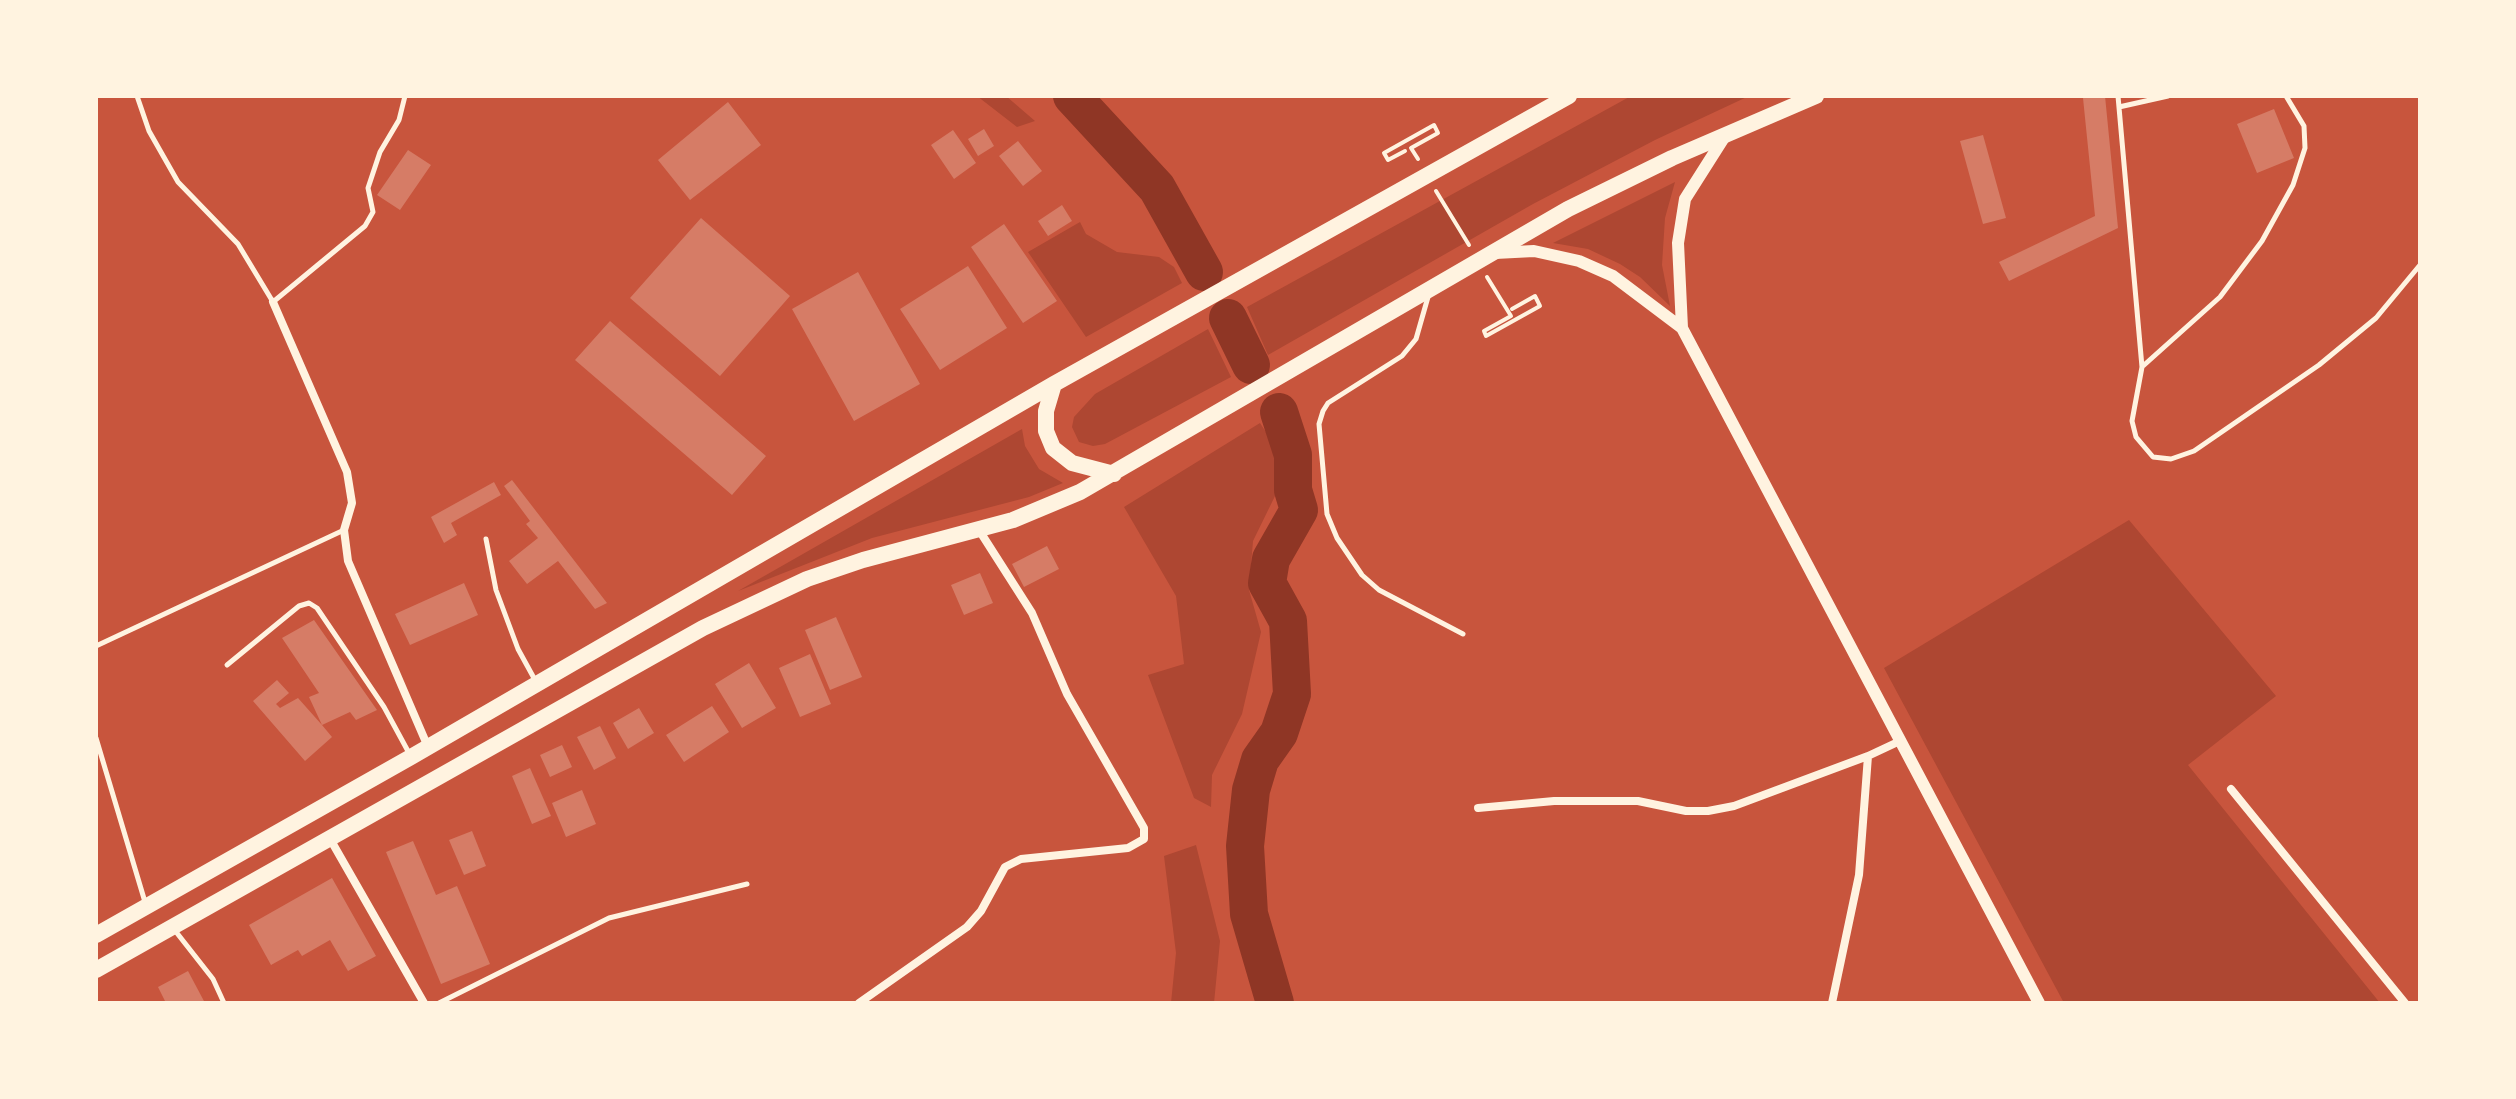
<!DOCTYPE html>
<html>
<head>
<meta charset="utf-8">
<style>
	body { margin:0 }
	#map { position:relative; width:2516px; height:1099px; overflow:hidden; background:#c8553d; font-family:"Titillium Web",sans-serif }
	canvas { display:block }
	.frame { position:absolute; inset:0; border:98px solid #fff3e0; pointer-events:none }
</style>
</head>
<body>
<div id="map">
<canvas width="2516" height="1099"></canvas>
<div class="frame"></div>
</div>
<script>
const context = document.querySelector('canvas').getContext('2d');
context.lineJoin = 'round';
function fillPath(path, color) {
  context.fillStyle = color;
  context.fill(path, 'evenodd');
}
function toPath(rows) {
  const path = new Path2D();
  for (const r of rows) {
    path.moveTo(r[0], r[1]);
    for (let i = 2; i < r.length; i += 2) path.lineTo(r[i], r[i + 1]);
  }
  return path;
}
function trace(path, color, width, dash) {
  context.strokeStyle = color;
  context.lineWidth = width;
  context.lineCap = dash ? 'butt' : 'round';
  context.setLineDash(dash || []);
  context.stroke(path);
}
const green = toPath([
	[977,96,1006,96,1035,121,1017,127],
	[1631,96,1749,96,1655,140,1533,204,1268,355,1247,307],
	[1675,182,1665,218,1662,265,1670,306,1640,277,1620,264,1588,249,1553,243],
	[1080,222,1086,234,1117,252,1159,257,1174,267,1182,283,1086,337,1028,252],
	[1208,329,1231,377,1105,444,1093,446,1079,442,1072,427,1074,417,1095,394],
	[1260,423,1277,449,1278,477,1275,496,1253,541,1249,590,1261,632,1242,714,1212,775,1211,807,1194,798,1148,675,1184,664,1176,596,1124,507],
	[1022,429,1025,446,1039,469,1063,483,1029,497,872,538,738,591],
	[2129,520,2276,696,2188,765,2380,1003,2064,1003,1884,668],
	[1196,845,1220,941,1214,1003,1171,1003,1176,953,1164,856]
]);
const river = toPath([
	[1072,96,1157,188,1204,272],
	[1228,318,1251,365],
	[1275,1003,1249,914,1245,846,1251,790,1260,760,1279,733,1292,694,1288,621,1267,583,1271,559,1299,510,1293,490,1293,455,1279,412]
]);
const building = toPath([
	[2105,96,2118,228,2009,281,1999,262,2095,216,2083,98],
	[728,102,761,145,690,200,658,160],
	[2274,109,2294,158,2257,173,2237,124],
	[984,129,994,146,978,156,968,139],
	[953,130,976,163,954,179,931,145],
	[1983,135,2006,218,1983,224,1960,141],
	[1018,141,1042,171,1023,186,999,156],
	[408,150,431,165,400,210,377,195],
	[1062,205,1072,221,1048,236,1038,221],
	[701,218,790,296,720,376,630,298],
	[1004,224,1057,301,1023,323,971,247],
	[968,266,1007,328,940,370,900,309],
	[858,272,920,384,854,421,792,309],
	[610,321,766,456,732,495,575,360],
	[512,480,607,603,595,609,558,561,527,584,509,561,538,538,526,524,530,521,504,486],
	[494,482,501,495,451,523,457,535,444,543,431,517],
	[1047,546,1059,569,1024,587,1012,564],
	[980,573,993,603,964,615,951,585],
	[464,583,478,615,410,645,395,614],
	[836,617,862,677,830,690,805,630],
	[314,620,377,710,356,720,350,712,322,725,332,737,305,761,253,701,277,680,289,693,276,704,280,708,298,698,322,725,309,697,319,693,282,638],
	[810,654,831,704,800,717,779,668],
	[749,663,776,708,742,728,715,684],
	[712,706,729,732,684,762,666,735],
	[639,708,654,733,628,749,613,723],
	[600,726,616,758,594,770,577,737],
	[562,745,572,767,550,777,540,755],
	[530,768,551,816,532,824,512,776],
	[582,790,596,824,566,837,552,803],
	[472,831,486,866,464,875,449,840],
	[413,841,436,895,457,886,490,964,441,984,386,852],
	[332,878,376,956,348,971,330,940,302,956,298,950,271,965,249,925],
	[188,971,205,1003,166,1003,158,987]
]);
const path = toPath([
	[1405,151,1388,160,1384,153,1434,125,1438,133,1411,148,1418,159],
	[1436,191,1469,245],
	[1487,277,1511,316,1484,331,1486,336,1540,306,1535,296,1512,309]
]);
const service = toPath([
	[137,96,149,131,178,182,238,244,273,302,365,226,373,212,368,188,380,152,399,120,405,96],
	[2118,96,2142,367,2132,421,2136,437,2153,457,2171,459,2194,451,2319,365,2376,318,2420,265],
	[2119,107,2168,96],
	[1428,297,1416,339,1402,356,1328,403,1323,411,1319,424,1327,514,1337,538,1362,575,1379,590,1463,634],
	[2143,366,2220,297,2262,241,2293,185,2305,148,2304,126,2286,96],
	[486,539,496,590,518,649,535,680],
	[96,646,344,530],
	[227,665,299,606,309,603,317,608,384,707,409,753],
	[96,738,145,902],
	[173,928,213,979,224,1003],
	[439,1003,609,918,747,884]
]);
const minor = toPath([
	[273,302,347,472,352,503,344,530,348,561,428,747],
	[2231,789,2405,1003],
	[1478,808,1554,801,1638,801,1686,811,1708,811,1734,806,1868,756],
	[329,837,424,1003],
	[859,1003,967,927,981,911,1005,867,1021,859,1128,848,1144,839,1144,828,1067,694,1032,613,979,530],
	[1832,1003,1859,875,1868,756,1900,741]
]);
const tertiary = toPath([
	[1725,136,1685,199,1678,243,1682,328,2039,1003],
	[1495,253,1534,251,1579,261,1613,276,1682,328]
]);
const primary = toPath([
	[1054,384,1046,411,1046,431,1053,448,1072,463,1114,474],
	[96,935,411,757,1054,384,1569,96],
	[96,970,703,628,807,579,863,560,1013,520,1080,492,1568,209,1672,158,1816,96]
]);
fillPath(green, '#ae4732');
trace(river, '#8f3625', 38);
fillPath(building, '#d67c66');
trace(path, '#fff3e0', 4);
trace(service, '#fff3e0', 5);
trace(minor, '#fff3e0', 8);
trace(tertiary, '#fff3e0', 12);
trace(primary, '#fff3e0', 16);
</script>
</body>
</html>
